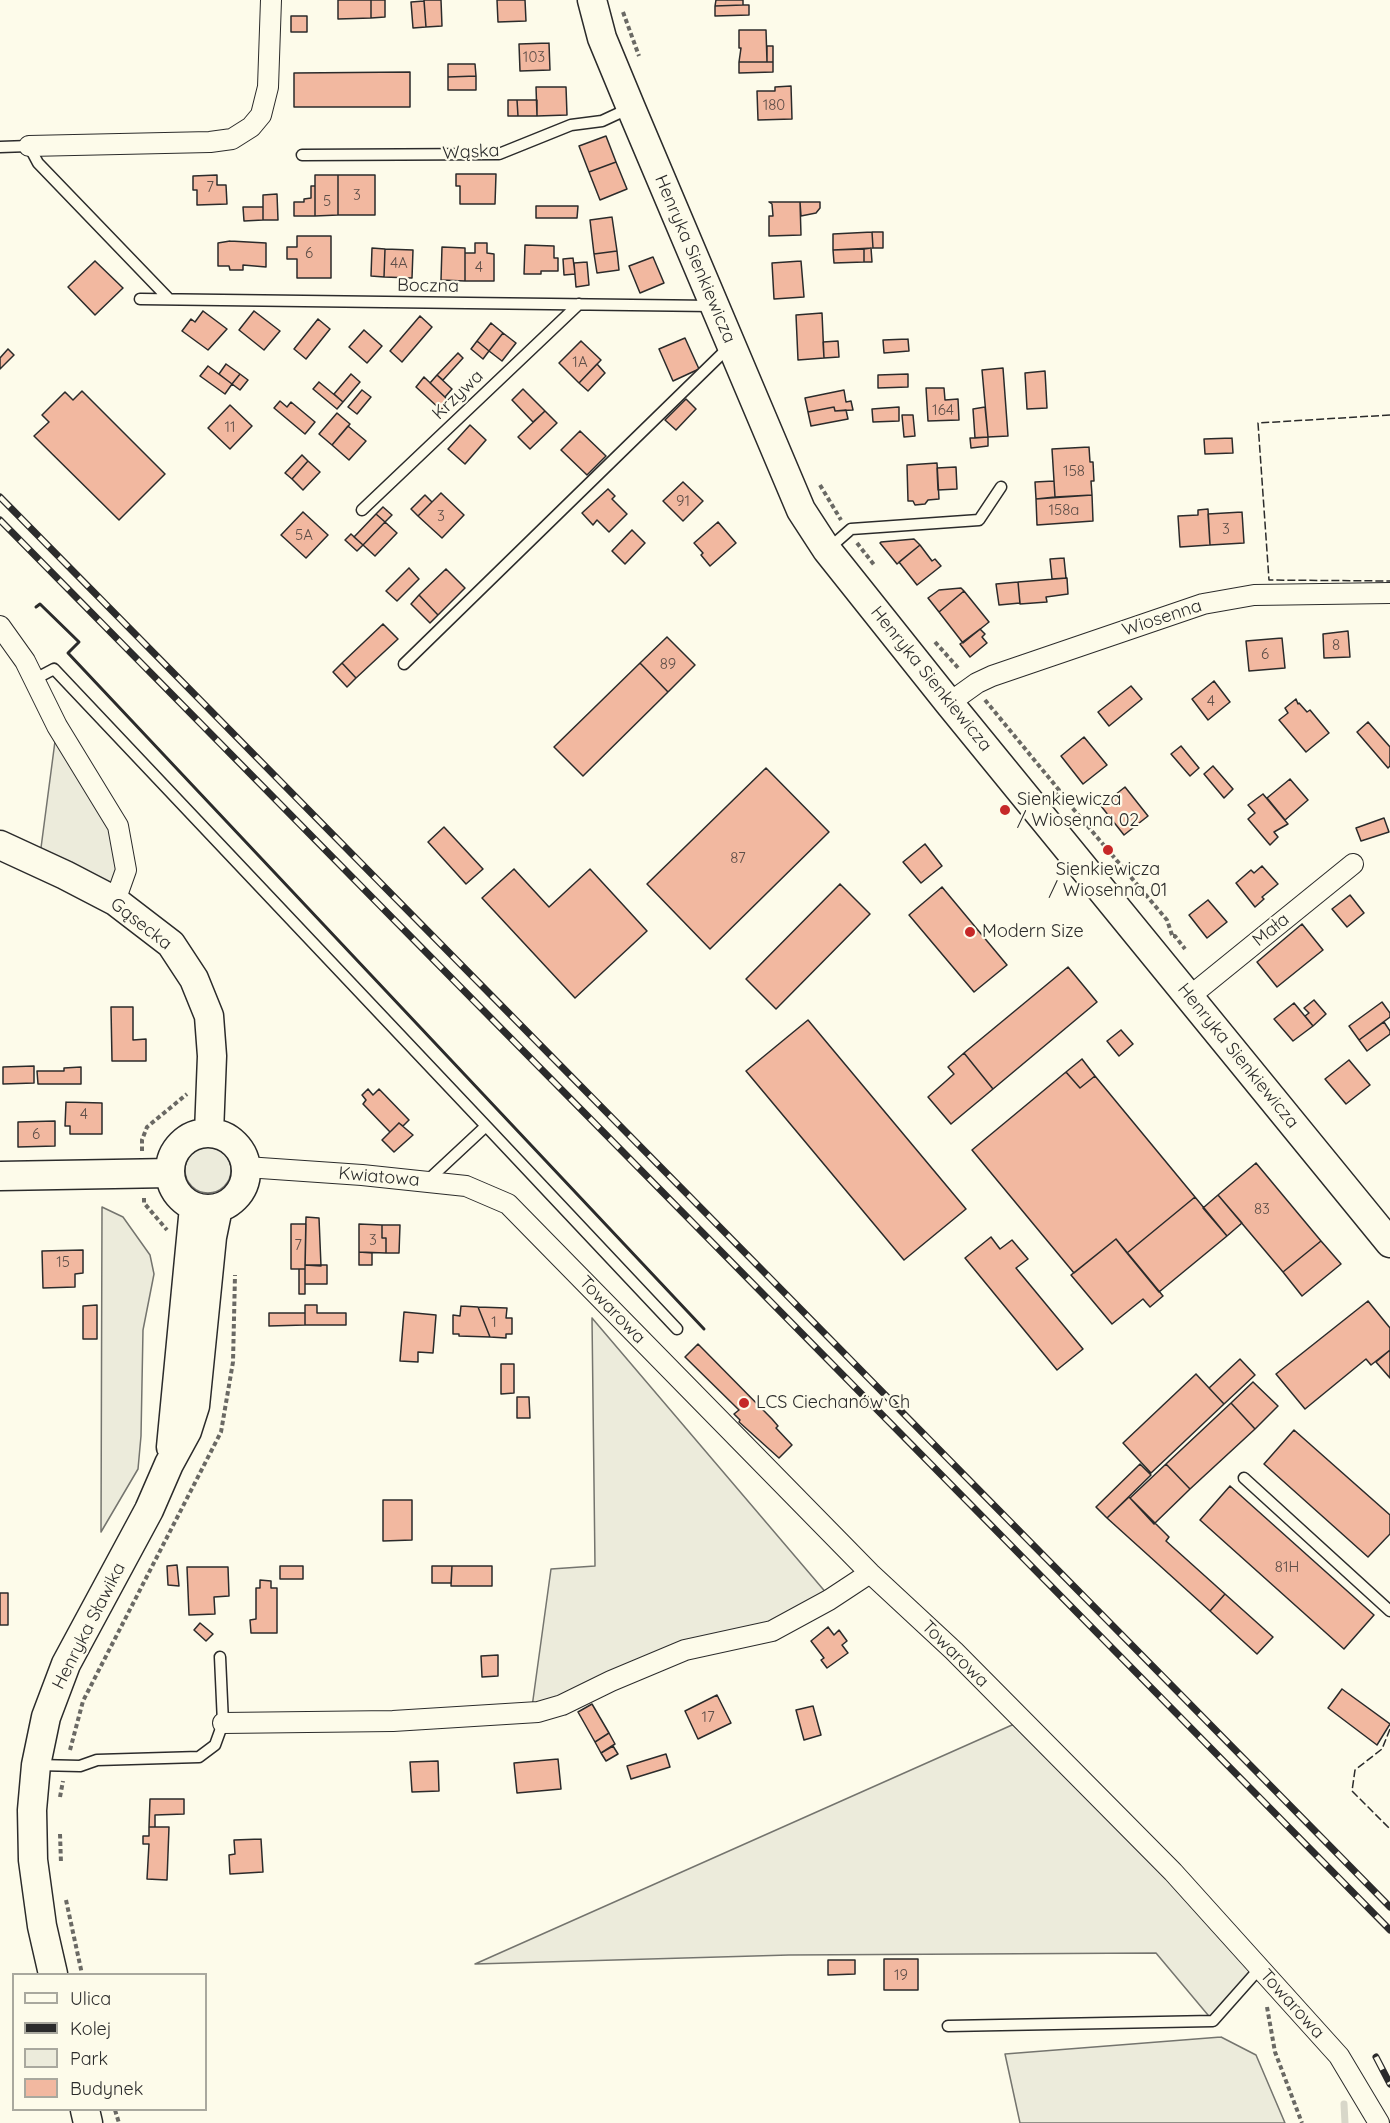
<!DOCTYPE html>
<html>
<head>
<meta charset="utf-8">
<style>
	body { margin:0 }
	#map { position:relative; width:1390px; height:2123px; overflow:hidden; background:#fdfbea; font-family:Quicksand,sans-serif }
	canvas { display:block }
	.legend { position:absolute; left:12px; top:1973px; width:195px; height:138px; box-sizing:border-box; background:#fdfbea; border:2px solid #a9a89e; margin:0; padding:8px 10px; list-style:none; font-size:18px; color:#2b2b2b }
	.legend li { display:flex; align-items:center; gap:12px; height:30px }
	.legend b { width:30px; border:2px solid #a9a89e }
</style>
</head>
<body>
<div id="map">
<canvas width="1390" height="2123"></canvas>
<ul class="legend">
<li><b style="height:8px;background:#fdfbea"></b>Ulica</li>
<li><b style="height:8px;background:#2b2b2b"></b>Kolej</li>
<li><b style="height:16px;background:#ecebdb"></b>Park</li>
<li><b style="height:16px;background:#f2b8a0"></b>Budynek</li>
</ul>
</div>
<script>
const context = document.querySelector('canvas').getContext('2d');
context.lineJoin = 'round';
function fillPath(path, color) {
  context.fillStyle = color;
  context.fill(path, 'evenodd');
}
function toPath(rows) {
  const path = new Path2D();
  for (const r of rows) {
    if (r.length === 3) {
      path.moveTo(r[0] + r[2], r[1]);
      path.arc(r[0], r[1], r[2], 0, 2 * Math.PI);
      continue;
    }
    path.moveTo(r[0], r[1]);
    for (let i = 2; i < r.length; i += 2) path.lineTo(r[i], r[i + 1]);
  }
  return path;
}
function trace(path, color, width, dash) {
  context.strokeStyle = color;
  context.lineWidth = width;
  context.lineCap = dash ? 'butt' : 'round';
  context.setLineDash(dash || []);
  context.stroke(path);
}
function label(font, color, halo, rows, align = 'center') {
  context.font = font + ' Quicksand,sans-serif';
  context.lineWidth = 4.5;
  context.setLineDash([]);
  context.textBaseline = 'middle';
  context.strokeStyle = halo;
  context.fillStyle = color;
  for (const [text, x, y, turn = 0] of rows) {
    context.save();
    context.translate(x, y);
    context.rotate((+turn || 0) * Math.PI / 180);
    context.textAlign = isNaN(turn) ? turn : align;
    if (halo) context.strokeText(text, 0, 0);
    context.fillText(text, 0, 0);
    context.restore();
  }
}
const green = toPath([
	[57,726,86,775,126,870,115,901,39,863,57,726],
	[208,1170,23],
	[102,1207,123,1217,150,1255,154,1274,143,1330,141,1436,138,1469,101,1532,102,1207],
	[592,1318,828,1595,779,1619,642,1658,591,1680,547,1705,532,1707,551,1569,595,1566,592,1318],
	[1021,1721,1260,1968,1213,2021,1156,1953,789,1955,475,1964,1021,1721],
	[1221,2037,1256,2055,1285,2123,1020,2123,1005,2054,1221,2037]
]);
const stream = toPath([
	[1344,2104,1345,2123]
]);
const building = toPath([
	[338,0,371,0,371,18,338,19,338,0],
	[371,0,385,0,385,17,371,18,371,0],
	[424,0,441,0,442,26,426,27,424,0],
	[497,0,525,0,526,21,498,22,497,0],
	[716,0,743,0,743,5,715,6,716,0],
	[424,1,426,27,413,28,411,2,424,1],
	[743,5,749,5,749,15,715,16,715,6,743,5],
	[291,16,307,16,307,32,291,32,291,16],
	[739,30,766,30,767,62,739,62,741,48,739,48,739,30],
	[549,43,550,70,520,71,519,44,549,43],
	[767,46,773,46,773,62,767,62,767,46],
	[739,62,773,62,773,72,739,73,739,62],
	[448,64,475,64,476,76,448,77,448,64],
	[410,72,410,107,294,107,294,73,410,72],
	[476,76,476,90,448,90,448,77,476,76],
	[791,86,792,119,758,120,757,91,775,91,775,87,791,86],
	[536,87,566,87,567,115,537,116,536,87],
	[508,100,517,100,518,116,508,116,508,100],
	[517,100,537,100,537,116,518,116,517,100],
	[606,136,616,162,589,172,579,146,606,136],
	[616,162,627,189,600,200,589,172,616,162],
	[456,174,496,174,495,204,460,204,460,186,456,186,456,174],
	[217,175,217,185,226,185,227,204,197,205,197,190,193,190,193,176,217,175],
	[315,175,338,175,338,215,315,216,315,175],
	[338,175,375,175,375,215,338,215,338,175],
	[311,186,315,186,315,216,294,216,294,202,304,202,304,199,311,198,311,186],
	[277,194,278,220,263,220,263,195,277,194],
	[769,202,800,202,801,235,769,236,769,216,773,216,772,204,769,202],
	[800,202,820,202,820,208,816,213,801,216,800,202],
	[536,206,578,206,577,218,536,218,536,206],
	[243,207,263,207,263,220,244,221,243,207],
	[612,217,617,251,594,254,590,220,612,217],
	[872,232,883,232,883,248,873,248,872,232],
	[872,232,873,248,833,250,833,234,872,232],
	[297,236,331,236,331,278,297,278,297,259,287,259,287,247,297,247,297,236],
	[230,241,266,243,266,267,243,265,243,270,230,270,229,266,218,266,218,243,230,241],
	[475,243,487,243,487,253,494,254,494,281,465,281,465,253,475,253,475,243],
	[525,245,554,246,554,258,558,258,558,271,541,271,541,274,524,274,525,245],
	[442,247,465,248,465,281,441,280,442,247],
	[372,248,385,249,384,277,371,276,372,248],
	[871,248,872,262,864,262,864,249,871,248],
	[385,249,413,250,412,278,384,277,385,249],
	[864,249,864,262,834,263,833,250,864,249],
	[617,251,619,270,597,273,594,254,617,251],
	[653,257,664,283,640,293,629,266,653,257],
	[573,258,575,274,564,275,563,259,573,258],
	[95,261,123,288,95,315,68,287,95,261],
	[801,261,804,297,774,299,772,263,801,261],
	[587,262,589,285,576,287,574,263,587,262],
	[203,311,227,329,208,350,182,331,191,319,195,322,203,311],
	[254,311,280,331,264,350,239,330,254,311],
	[822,313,824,358,798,360,796,315,822,313],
	[420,316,432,327,402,362,390,351,420,316],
	[318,319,330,329,306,359,294,349,318,319],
	[491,323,503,333,489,351,477,341,491,323],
	[364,330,382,346,367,363,349,347,364,330],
	[503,333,516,343,502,361,489,351,503,333],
	[685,338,699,369,673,381,659,349,685,338],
	[908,339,909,351,884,353,883,340,908,339],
	[477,341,489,351,483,359,471,349,477,341],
	[581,341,601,360,579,383,559,363,581,341],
	[838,341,839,357,824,358,823,342,838,341],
	[8,349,14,355,0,369,0,358,8,349],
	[458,353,463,358,443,380,437,375,458,353],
	[226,364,240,374,232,384,219,374,226,364],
	[597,364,605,373,588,391,579,383,597,364],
	[208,366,232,384,225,394,200,376,208,366],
	[1003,368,1008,436,988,437,982,370,1003,368],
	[1045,371,1047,408,1027,409,1025,373,1045,371],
	[240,374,248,380,240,390,232,384,240,374],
	[351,374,360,382,343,402,334,394,351,374],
	[908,374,908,387,878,388,878,375,908,374],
	[437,375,452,389,445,397,430,383,437,375],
	[424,377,449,401,441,410,416,387,424,377],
	[319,382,343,402,337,409,313,389,319,382],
	[926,388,944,388,945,400,958,399,959,420,928,421,926,388],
	[523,389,545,411,533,422,512,400,523,389],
	[362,390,371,397,357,414,348,407,362,390],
	[844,390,846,402,851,401,853,410,835,411,834,407,808,412,805,398,844,390],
	[82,391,165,474,119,520,34,436,49,422,42,415,65,392,73,400,82,391],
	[686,399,696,409,676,430,665,420,686,399],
	[280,401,287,407,291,402,315,422,305,434,274,408,280,401],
	[230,405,252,426,230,449,208,428,230,405],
	[834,407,835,411,846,410,848,419,811,426,808,412,834,407],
	[899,407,899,421,873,422,872,409,899,407],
	[985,407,988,437,975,438,973,409,985,407],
	[545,411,557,423,530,449,518,437,545,411],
	[337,413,350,424,332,445,319,434,337,413],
	[902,415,913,415,915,436,904,437,902,415],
	[470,425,486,440,465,464,448,449,470,425],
	[348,426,366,441,349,460,332,445,348,426],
	[580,431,606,456,587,475,561,450,580,431],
	[988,437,988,446,971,448,970,438,988,437],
	[1232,438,1233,453,1205,454,1204,439,1232,438],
	[1089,447,1090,462,1093,462,1094,481,1091,481,1092,495,1055,497,1052,449,1089,447],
	[302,455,308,461,292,479,285,473,302,455],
	[308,461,320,472,303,490,292,479,308,461],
	[937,463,939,499,928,500,925,504,915,505,913,501,908,501,907,465,937,463],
	[956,467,957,489,938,490,937,468,956,467],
	[1054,481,1055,497,1036,499,1035,482,1054,481],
	[683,482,703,501,683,521,663,501,683,482],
	[608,489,615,496,612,499,627,514,609,532,597,520,593,525,582,513,608,489],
	[441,493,464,515,442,538,418,516,441,493],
	[425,495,432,502,418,516,411,509,425,495],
	[1092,495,1093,521,1037,525,1036,499,1092,495],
	[383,507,392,515,385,522,376,514,383,507],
	[1208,509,1210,545,1180,547,1178,516,1198,515,1198,510,1208,509],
	[303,512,328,535,306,558,281,535,303,512],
	[1242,512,1244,543,1210,545,1208,514,1242,512],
	[376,514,385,522,363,545,354,537,376,514],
	[385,522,397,533,375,556,363,545,385,522],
	[718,522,736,543,710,566,701,555,703,553,694,543,718,522],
	[632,530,645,543,625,564,612,551,632,530],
	[351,534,363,545,357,551,345,540,351,534],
	[914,539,920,545,897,564,880,543,881,542,914,539],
	[920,545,932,561,935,559,941,566,917,585,899,562,920,545],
	[1064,558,1066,578,1052,579,1050,559,1064,558],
	[409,568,419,579,397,601,386,591,409,568],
	[446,569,465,588,438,615,419,595,446,569],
	[1067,578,1068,594,1046,597,1047,602,1020,604,1018,582,1067,578],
	[1018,582,1020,603,999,605,996,584,1018,582],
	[961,588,964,591,939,612,928,598,939,590,961,588],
	[964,591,989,622,963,643,939,612,964,591],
	[419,595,438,615,430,623,411,604,419,595],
	[383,624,398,639,356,678,342,663,383,624],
	[980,629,985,634,982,637,987,643,970,657,960,644,980,629],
	[1348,631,1350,657,1324,658,1323,634,1348,631],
	[667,637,695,665,668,692,640,663,667,637],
	[1282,638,1285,668,1249,671,1246,641,1282,638],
	[342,663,356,678,347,687,333,672,342,663],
	[640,663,668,692,583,776,554,747,640,663],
	[1214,681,1230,702,1208,720,1192,699,1214,681],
	[1131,686,1142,699,1109,726,1098,712,1131,686],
	[1296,699,1298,704,1299,703,1307,712,1310,710,1329,733,1306,752,1279,720,1288,713,1285,708,1296,699],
	[1368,722,1390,747,1390,766,1388,768,1357,732,1368,722],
	[1084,737,1107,765,1083,784,1061,756,1084,737],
	[1181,746,1199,768,1190,776,1171,754,1181,746],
	[1213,766,1233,789,1224,798,1204,774,1213,766],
	[766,768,829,832,710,949,647,884,766,768],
	[1290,779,1308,800,1285,820,1267,798,1290,779],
	[1125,787,1148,816,1124,835,1101,806,1125,787],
	[1263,794,1288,824,1274,832,1278,837,1270,845,1248,819,1255,813,1248,805,1263,794],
	[1384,818,1389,832,1361,841,1356,828,1384,818],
	[444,827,483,869,466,884,428,842,444,827],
	[925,844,942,866,921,883,903,862,925,844],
	[1262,866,1278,884,1262,897,1264,899,1255,907,1236,883,1251,870,1254,873,1262,866],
	[514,869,549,907,590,869,647,931,575,998,482,898,514,869],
	[840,884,870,914,776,1009,746,979,840,884],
	[942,887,1007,965,974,992,909,915,942,887],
	[1350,895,1364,913,1347,927,1332,909,1350,895],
	[1208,900,1227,922,1207,938,1189,915,1208,900],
	[1302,924,1323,950,1277,987,1257,962,1302,924],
	[1068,967,1097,1002,993,1089,964,1053,1068,967],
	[1314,1000,1326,1014,1313,1026,1305,1016,1309,1013,1304,1008,1314,1000],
	[1382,1002,1390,1013,1390,1017,1359,1040,1349,1026,1382,1002],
	[1294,1003,1313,1026,1293,1041,1274,1019,1294,1003],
	[111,1007,133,1007,133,1040,146,1039,146,1061,112,1061,111,1007],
	[808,1020,966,1209,904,1260,746,1071,808,1020],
	[1384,1022,1390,1031,1390,1034,1367,1051,1359,1040,1384,1022],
	[1121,1030,1133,1044,1119,1056,1107,1041,1121,1030],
	[964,1053,993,1089,951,1124,928,1097,954,1074,948,1067,964,1053],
	[1082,1059,1095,1076,1080,1088,1066,1072,1082,1059],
	[1349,1060,1370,1085,1346,1104,1325,1079,1349,1060],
	[34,1066,34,1083,3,1084,3,1067,34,1066],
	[81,1067,81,1084,38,1084,37,1071,64,1071,64,1068,81,1067],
	[1066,1072,1080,1088,1095,1076,1195,1197,1127,1253,1116,1239,1074,1273,972,1150,1066,1072],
	[368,1089,373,1095,379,1089,409,1120,403,1126,399,1123,390,1132,363,1104,366,1100,362,1095,368,1089],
	[66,1102,102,1103,102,1134,70,1134,70,1126,65,1126,66,1102],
	[55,1121,55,1146,18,1147,18,1122,55,1121],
	[399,1123,413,1135,394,1152,382,1140,399,1123],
	[1256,1163,1321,1241,1283,1272,1218,1195,1256,1163],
	[1218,1195,1242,1223,1227,1236,1203,1208,1218,1195],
	[1195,1197,1227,1236,1159,1292,1127,1253,1195,1197],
	[306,1217,319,1218,321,1266,305,1265,306,1217],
	[291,1224,306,1224,305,1269,291,1269,291,1224],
	[359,1224,382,1225,382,1238,386,1238,386,1253,359,1252,359,1224],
	[382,1225,400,1225,399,1253,386,1253,386,1238,382,1238,382,1225],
	[991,1237,1000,1249,1012,1240,1028,1259,1016,1268,1083,1349,1057,1370,965,1258,991,1237],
	[1116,1239,1163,1296,1150,1307,1143,1299,1112,1324,1071,1275,1116,1239],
	[1321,1241,1341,1264,1302,1296,1283,1272,1321,1241],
	[83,1250,83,1273,75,1274,75,1287,43,1288,42,1251,83,1250],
	[359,1252,372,1253,372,1265,359,1265,359,1252],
	[305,1265,327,1265,327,1284,305,1284,305,1265],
	[299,1269,305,1269,305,1294,299,1294,299,1269],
	[1368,1301,1390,1328,1390,1350,1371,1365,1366,1359,1305,1409,1276,1374,1368,1301],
	[97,1305,97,1339,83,1339,83,1306,97,1305],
	[305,1305,317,1305,317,1313,346,1313,346,1325,305,1325,305,1305],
	[461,1306,478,1307,490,1337,459,1336,459,1334,453,1334,453,1315,460,1316,461,1306],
	[478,1307,507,1308,506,1318,512,1318,512,1334,506,1334,506,1338,490,1337,478,1307],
	[404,1312,436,1315,433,1353,418,1352,418,1362,400,1361,404,1312],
	[269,1313,305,1313,305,1325,269,1326,269,1313],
	[698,1344,772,1419,778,1426,776,1428,792,1445,779,1458,739,1422,740,1420,734,1414,739,1410,685,1357,698,1344],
	[1390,1350,1390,1378,1376,1362,1390,1350],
	[1240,1359,1255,1375,1224,1404,1209,1388,1240,1359],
	[501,1364,514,1364,514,1393,501,1394,501,1364],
	[1196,1374,1224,1404,1151,1473,1123,1443,1196,1374],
	[1253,1382,1278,1406,1255,1429,1231,1403,1253,1382],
	[517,1397,529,1397,530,1418,517,1418,517,1397],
	[1231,1403,1255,1429,1190,1489,1166,1464,1231,1403],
	[1294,1430,1390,1515,1390,1534,1368,1557,1264,1464,1294,1430],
	[1140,1464,1151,1475,1107,1518,1096,1507,1140,1464],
	[1166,1464,1190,1489,1154,1524,1130,1498,1166,1464],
	[1230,1486,1374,1615,1344,1649,1200,1520,1230,1486],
	[1129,1497,1169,1537,1166,1541,1225,1594,1210,1611,1107,1518,1129,1497],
	[383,1500,412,1500,412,1540,383,1541,383,1500],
	[177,1565,179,1586,168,1585,167,1566,177,1565],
	[280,1566,303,1566,303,1579,280,1579,280,1566],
	[432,1566,452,1566,451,1583,432,1583,432,1566],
	[452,1566,492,1566,492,1586,451,1586,452,1566],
	[187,1567,228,1567,229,1596,214,1597,215,1614,189,1615,187,1567],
	[260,1580,271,1581,271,1588,277,1588,277,1633,251,1633,250,1620,256,1619,256,1588,260,1588,260,1580],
	[0,1593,8,1593,8,1625,0,1625,0,1593],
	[1225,1594,1273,1637,1257,1654,1210,1611,1225,1594],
	[200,1623,213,1634,206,1641,194,1630,200,1623],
	[828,1627,834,1635,839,1630,847,1641,842,1645,848,1653,827,1668,821,1660,824,1658,811,1641,828,1627],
	[498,1655,498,1676,482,1677,481,1656,498,1655],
	[1342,1689,1390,1724,1377,1745,1328,1708,1342,1689],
	[717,1695,731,1723,698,1739,685,1711,717,1695],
	[592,1704,609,1733,595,1742,578,1712,592,1704],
	[813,1706,821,1735,804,1740,796,1710,813,1706],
	[609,1733,615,1744,601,1753,595,1742,609,1733],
	[613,1746,618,1754,606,1761,601,1753,613,1746],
	[666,1754,670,1767,631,1779,627,1766,666,1754],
	[558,1759,561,1789,517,1793,514,1763,558,1759],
	[438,1761,439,1791,412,1792,410,1762,438,1761],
	[150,1799,184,1799,184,1814,155,1815,155,1827,149,1827,150,1799],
	[149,1827,169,1827,167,1880,147,1879,149,1844,143,1844,143,1836,149,1836,149,1827],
	[261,1839,263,1872,230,1874,229,1855,235,1854,234,1840,261,1839],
	[884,1959,918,1959,918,1990,884,1990,884,1959],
	[828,1960,855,1960,855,1974,828,1975,828,1960]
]);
const path = toPath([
	[623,12,639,56],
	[820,485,841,520],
	[857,543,875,566],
	[935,642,960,670],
	[985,700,1059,790,1059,795],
	[1056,794,1064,798,1167,920,1172,935],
	[1173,936,1175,936,1185,949],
	[142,1151,142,1140,147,1127,187,1094],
	[144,1198,144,1203,167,1230],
	[70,1750,83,1701,221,1432,233,1362,235,1275],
	[60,1797,63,1781],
	[60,1834,61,1863],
	[66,1900,82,1974],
	[1267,2007,1275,2052,1302,2123],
	[115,2110,119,2123]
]);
const lane = toPath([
	[0,147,29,146,38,163,169,299],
	[302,155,499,154,571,125,602,121,630,108],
	[140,299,713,306],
	[362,510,579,304],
	[827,550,851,529,979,520,1001,487],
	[404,664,730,346],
	[35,679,54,669,486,1126],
	[427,1181,486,1126,677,1329],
	[1244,1478,1390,1611],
	[37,1765,80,1766,97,1760,199,1757,215,1745,223,1723,220,1657],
	[948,2026,1213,2021,1260,1968]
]);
const street = toPath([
	[29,146,210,142,232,139,251,127,261,115,268,87,271,0],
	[0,626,25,661,57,726,118,826,126,870,115,901],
	[949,703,977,683,992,676,1203,604,1254,595,1390,593],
	[1189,997,1353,864],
	[246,1167,362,1175,466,1186,508,1204,870,1573,954,1651,1173,1872,1339,2056,1379,2123],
	[223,1723,393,1721,538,1712,562,1705,611,1681,685,1650,772,1631,829,1600,870,1573]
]);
const secondary = toPath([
	[592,0,602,38,631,108,801,510,827,550,949,703,1390,1243],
	[0,845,65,875,115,901,171,944,194,979,209,1016,212,1056,209,1133],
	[208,1171,38],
	[0,1176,170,1173],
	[171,1447,194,1207],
	[53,1974,42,1926,33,1860,32,1810,36,1765,46,1717,66,1664,149,1510,169,1464,187,1431,195,1406,212,1237,218,1208],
	[85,2110,88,2123]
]);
const rail = toPath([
	[0,497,1390,1907],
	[0,520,1390,1930],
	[1376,2057,1390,2084]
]);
const fence = toPath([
	[1390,415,1258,423,1269,580,1390,581],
	[1390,1729,1382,1749,1355,1770,1352,1791,1390,1829]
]);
const wall = toPath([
	[36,607,40,604,79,642,68,653,704,1329]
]);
const markers = [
	[1005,810,6,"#c62828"],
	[1108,850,6,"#c62828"],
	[970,932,6,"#c62828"],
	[744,1403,6,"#c62828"]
];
const numberNames = [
	["103",534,57],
	["180",774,105],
	["7",210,187],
	["3",357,195],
	["5",327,201],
	["6",309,253],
	["4A",399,263],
	["4",479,267],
	["1A",580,362],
	["164",943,410],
	["11",230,427],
	["158",1074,471],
	["91",683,501],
	["158a",1064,510],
	["3",441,516],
	["3",1226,529],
	["5A",304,535],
	["8",1336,645],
	["6",1265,654],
	["89",668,664],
	["4",1211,701],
	["87",738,858],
	["4",84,1114],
	["6",36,1134],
	["83",1262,1209],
	["3",373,1240],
	["7",298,1245],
	["15",63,1262],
	["1",494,1322],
	["81H",1287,1567],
	["17",708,1717],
	["19",901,1975]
];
const streetNames = [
	["Wąska",471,152,-3],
	["Henryka Sienkiewicza",695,259,67],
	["Boczna",428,286,1],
	["Krzywa",458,395,-44],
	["Wiosenna",1162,618,-18],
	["Henryka Sienkiewicza",931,679,51],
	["Gąsecka",141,924,38],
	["Mała",1271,930,-39],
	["Henryka Sienkiewicza",1238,1056,51],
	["Kwiatowa",379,1177,5],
	["Towarowa",612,1310,46],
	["Henryka Sławika",89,1626,-63],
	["Towarowa",955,1654,45],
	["Towarowa",1292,2004,48]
];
const poiNames = [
	["Sienkiewicza",1017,800],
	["/ Wiosenna 02",1017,821],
	["Sienkiewicza",1108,870,"center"],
	["/ Wiosenna 01",1108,891,"center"],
	["Modern Size",982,932],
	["LCS Ciechanów Ch",756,1403]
];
fillPath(green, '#ecebdb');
trace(green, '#74746e', 1.5);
trace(stream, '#d8d7c9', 7);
fillPath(building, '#f2b8a0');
trace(building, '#2b2b2b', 1.5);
trace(lane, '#2b2b2b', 13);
trace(street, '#2b2b2b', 22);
trace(secondary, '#2b2b2b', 31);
trace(path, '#6a6964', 4, [4.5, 3]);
trace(lane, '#fdfbea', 10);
trace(street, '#fdfbea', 20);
trace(secondary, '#fdfbea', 28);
trace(rail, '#2b2b2b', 7);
trace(rail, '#fdfbea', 4.5, [14]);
trace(fence, '#2b2b2b', 1.5, [8, 3]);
trace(wall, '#2b2b2b', 3);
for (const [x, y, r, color] of markers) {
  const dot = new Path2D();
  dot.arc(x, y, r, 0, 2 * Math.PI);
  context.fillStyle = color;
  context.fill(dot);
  trace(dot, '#fdfbea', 2);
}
label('15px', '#5d4e48', null, numberNames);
label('18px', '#2b2b2b', '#fdfbea', streetNames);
label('18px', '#2b2b2b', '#fdfbea', poiNames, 'left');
</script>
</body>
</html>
